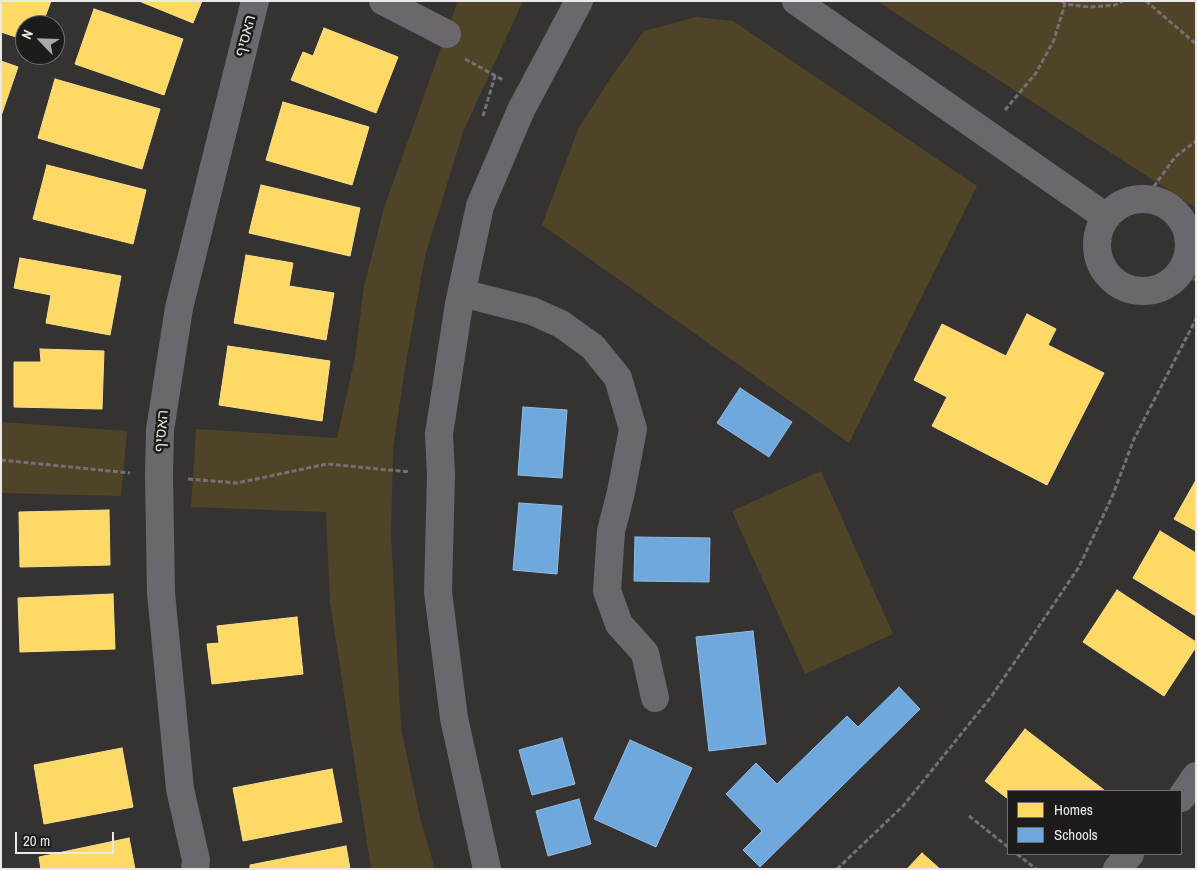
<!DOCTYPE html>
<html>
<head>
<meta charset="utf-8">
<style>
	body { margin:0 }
	#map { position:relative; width:1197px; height:870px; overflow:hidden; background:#353331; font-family:"Archivo Narrow",sans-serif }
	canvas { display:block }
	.frame { position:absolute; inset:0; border:2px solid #eae9e7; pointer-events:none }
	.legend { position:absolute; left:1007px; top:790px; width:175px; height:65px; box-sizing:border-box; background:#1d1c1a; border:1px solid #6f6e6c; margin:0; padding:6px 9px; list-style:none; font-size:15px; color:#eae9e7 }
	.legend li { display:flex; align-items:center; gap:10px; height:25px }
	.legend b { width:25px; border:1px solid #6f6e6c }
	.north { position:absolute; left:15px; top:15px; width:50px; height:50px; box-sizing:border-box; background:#1d1c1a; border:1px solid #6f6e6c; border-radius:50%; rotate:294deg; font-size:14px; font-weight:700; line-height:20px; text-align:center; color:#eae9e7 }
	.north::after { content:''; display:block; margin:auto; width:18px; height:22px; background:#aba9a7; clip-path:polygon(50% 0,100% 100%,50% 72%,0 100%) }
	.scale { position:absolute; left:15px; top:832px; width:99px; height:22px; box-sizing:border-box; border:2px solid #eae9e7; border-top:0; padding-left:6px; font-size:15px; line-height:18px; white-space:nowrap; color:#eae9e7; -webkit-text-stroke:4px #1d1c1a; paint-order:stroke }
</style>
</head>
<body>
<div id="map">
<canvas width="1197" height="870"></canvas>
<div class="frame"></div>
<ul class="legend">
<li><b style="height:14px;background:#ffd966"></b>Homes</li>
<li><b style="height:14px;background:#6fa8dc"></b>Schools</li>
</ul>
<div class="north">N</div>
<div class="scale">20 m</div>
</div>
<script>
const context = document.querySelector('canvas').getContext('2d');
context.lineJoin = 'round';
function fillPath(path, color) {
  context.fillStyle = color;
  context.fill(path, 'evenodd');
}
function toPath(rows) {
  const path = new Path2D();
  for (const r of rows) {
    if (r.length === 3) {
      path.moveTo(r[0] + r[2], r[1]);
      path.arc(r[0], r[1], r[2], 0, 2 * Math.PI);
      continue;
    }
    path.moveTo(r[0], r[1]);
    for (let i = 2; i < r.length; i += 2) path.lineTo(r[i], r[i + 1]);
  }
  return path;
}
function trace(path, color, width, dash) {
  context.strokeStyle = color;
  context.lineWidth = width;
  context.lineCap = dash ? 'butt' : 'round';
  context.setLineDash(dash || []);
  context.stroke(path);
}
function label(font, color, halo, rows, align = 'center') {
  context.font = font + ' "Archivo Narrow","Noto Sans Hebrew",sans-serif';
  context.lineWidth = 5;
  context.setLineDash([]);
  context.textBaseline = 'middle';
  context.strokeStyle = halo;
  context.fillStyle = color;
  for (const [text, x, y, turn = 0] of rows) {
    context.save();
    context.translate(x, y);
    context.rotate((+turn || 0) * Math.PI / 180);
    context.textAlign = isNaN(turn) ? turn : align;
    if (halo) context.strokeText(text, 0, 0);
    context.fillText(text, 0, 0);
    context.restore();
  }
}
const green = toPath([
	[454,1,523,1,463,132,425,256,405,368,393,449,391,535,401,728,420,818,435,869,371,869,330,602,326,512,191,507,196,429,337,438,355,358,364,286,384,208,457,3],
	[877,1,1196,1,1196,208],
	[696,17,733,21,977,186,849,443,542,225,579,127,610,79,644,31],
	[1,422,127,431,121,496,1,493],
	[821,471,893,634,805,674,732,511]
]);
const homes = toPath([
	[1,1,51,1,42,25,25,25,25,40,1,32,1,1],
	[139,1,202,1,193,23,139,1],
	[94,9,183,39,164,95,75,64,94,9],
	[324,28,398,57,376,113,291,80,303,52,313,56,324,28],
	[1,61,18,67,1,116,1,61],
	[55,79,160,109,142,169,38,138,55,79],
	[283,102,369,127,352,185,266,160,283,102],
	[47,165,146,190,133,244,33,219,47,165],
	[261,185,360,208,350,256,249,233,261,185],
	[246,255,293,263,289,286,334,293,326,340,234,323,246,255],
	[20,258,121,276,110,335,46,323,51,295,14,288,20,258],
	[1027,314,1056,329,1048,345,1104,373,1047,485,932,426,947,397,914,380,942,324,1006,356,1027,314],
	[228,346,330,361,322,421,219,405,228,346],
	[40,349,104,351,102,409,14,407,14,362,41,362,40,349],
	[1196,480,1196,531,1174,519,1196,480],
	[109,510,110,565,20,567,19,512,109,510],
	[1160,531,1196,553,1196,616,1133,578,1160,531],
	[1117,590,1196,642,1196,647,1164,696,1083,642,1117,590],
	[113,594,115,649,20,652,18,598,113,594],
	[297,617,303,674,212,684,207,644,219,643,217,626,297,617],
	[1025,729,1104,790,1103,791,1008,791,1008,799,985,781,1025,729],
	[122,748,133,807,44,824,34,765,122,748],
	[332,769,342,822,243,841,233,788,332,769],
	[129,838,135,869,41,869,39,857,129,838],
	[346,846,350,869,250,869,250,865,346,846],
	[922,853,940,869,907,869,922,853]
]);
const schools = toPath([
	[740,388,792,422,769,457,717,423,740,388],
	[523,407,567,410,562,478,518,475,523,407],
	[519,503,562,506,557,574,513,570,519,503],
	[635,537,710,538,709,582,634,581,635,537],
	[753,631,766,744,709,751,696,637,753,631],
	[899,687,920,709,760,867,743,850,762,831,726,794,756,763,777,784,847,716,858,727,899,687],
	[562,738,575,784,532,795,519,750,562,738],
	[630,740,692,768,656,847,594,819,630,740],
	[579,799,591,844,548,856,536,811,579,799]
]);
const path = toPath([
	[1062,1,1065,4,1089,7,1115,5,1123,1],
	[1146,1,1196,44],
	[465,59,503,80],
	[1005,110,1036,73,1054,40,1065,4],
	[483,116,495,76],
	[1145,199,1175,157,1196,141],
	[1181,271,1196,280],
	[1,460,130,473],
	[188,479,237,483,327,464,410,472],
	[969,816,1008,847],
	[1017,854,1036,869],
	[837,869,903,806,991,697,1079,567,1112,497,1134,439,1196,319]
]);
const minor = toPath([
	[383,1,447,34],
	[796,1,1106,217],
	[1143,245,46],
	[462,293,532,311,561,324,593,347,618,378,633,429,621,492,611,531,607,591,619,624,645,653,655,698],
	[1181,798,1196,776],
	[195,869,196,860,180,789,161,593,159,476,160,430,179,308,255,1],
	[487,869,454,718,438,592,441,475,439,434,459,304,480,206,521,110,579,1],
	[1117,869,1130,854]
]);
const streetNames = [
	["האסיף",246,36,-75],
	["האסיף",162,431,-85]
];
fillPath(green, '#4f4428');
fillPath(homes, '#ffd966');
trace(homes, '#f9de8d', 1);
fillPath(schools, '#6fa8dc');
trace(schools, '#94bcdf', 1);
trace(path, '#747076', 3, [5, 2.5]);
trace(minor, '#6c676d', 28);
label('15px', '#eae9e7', '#1d1c1a', streetNames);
</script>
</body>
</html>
